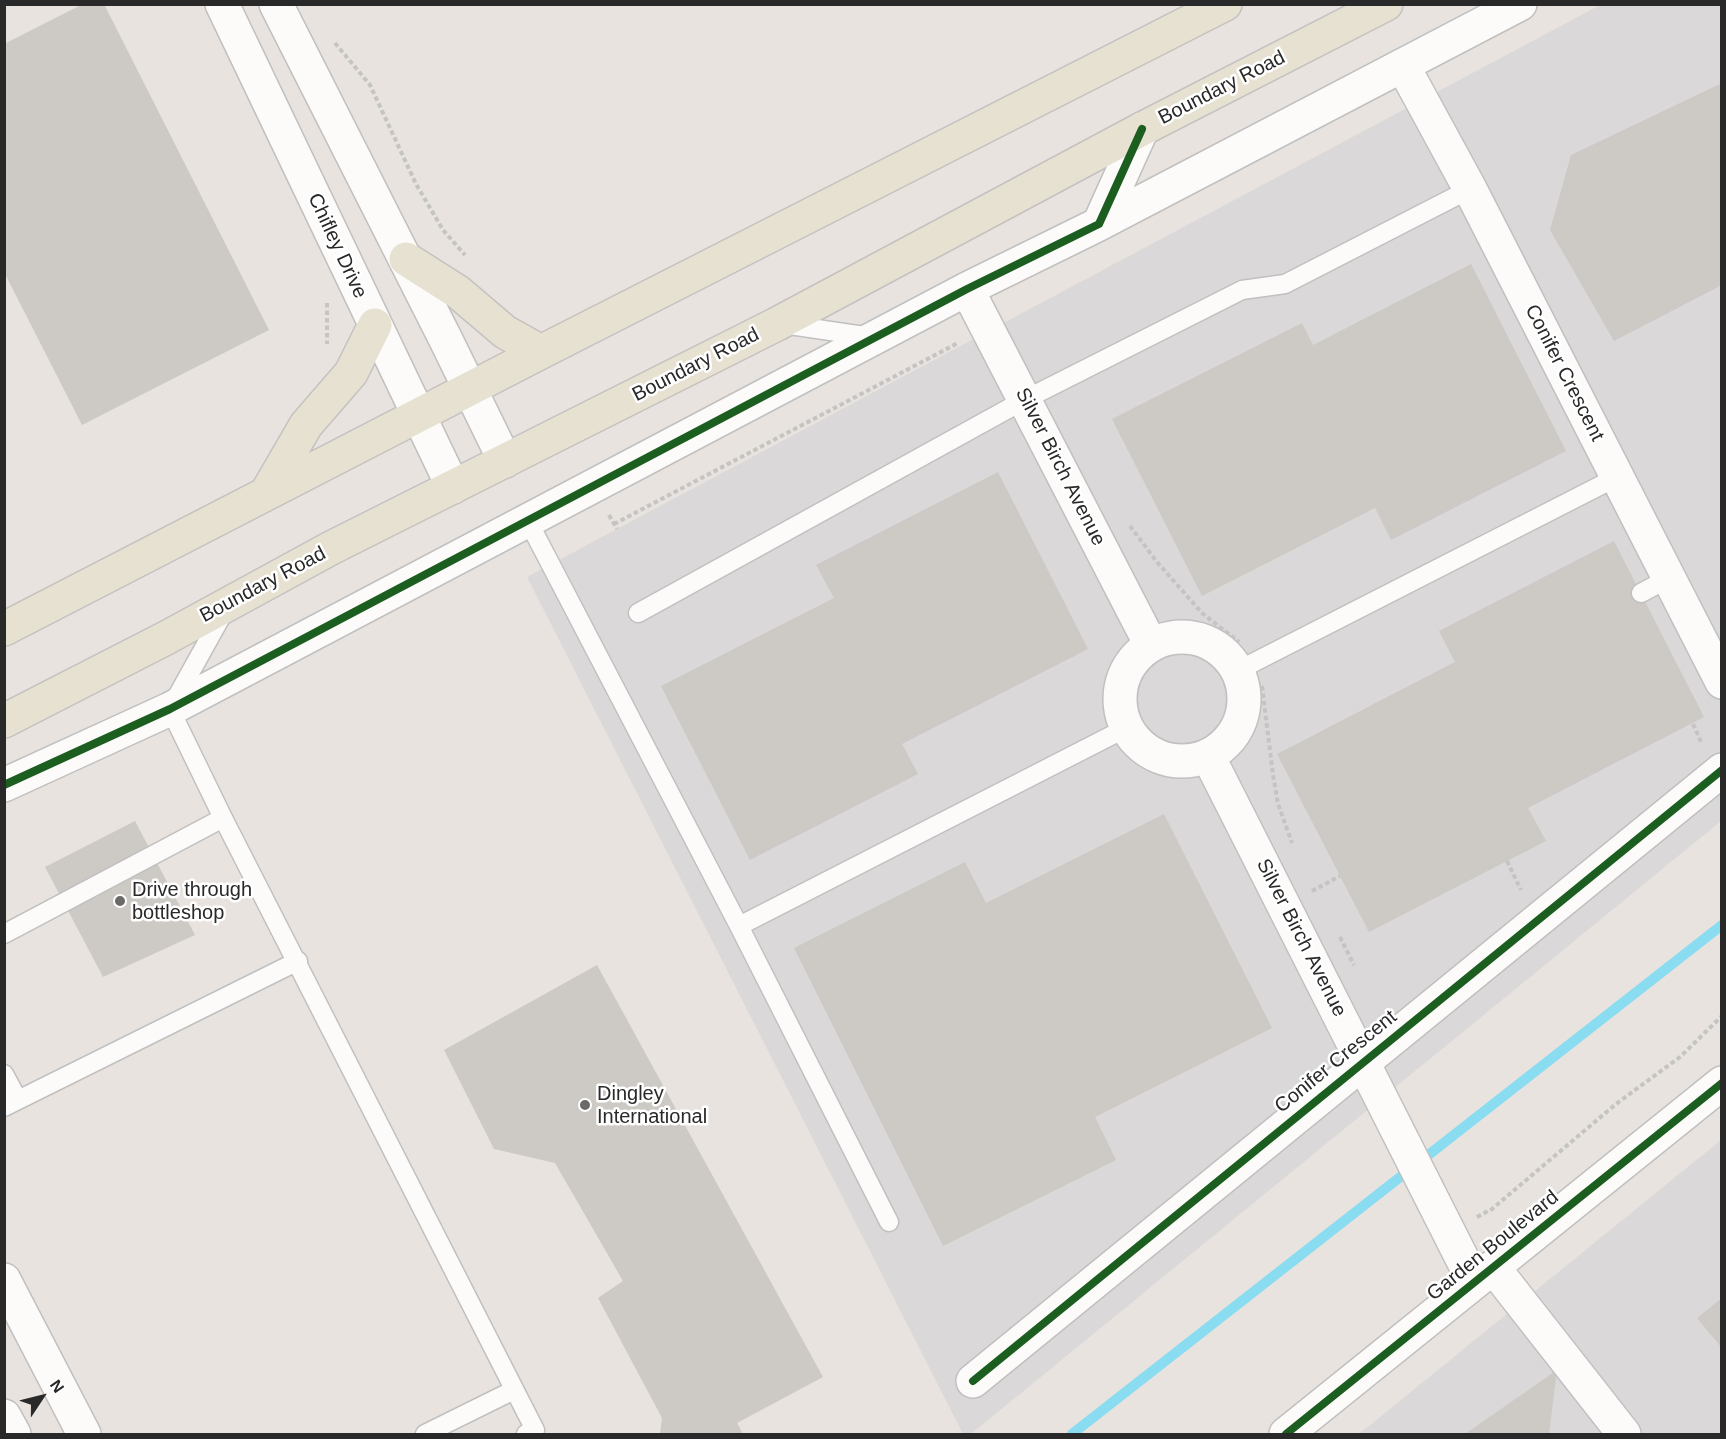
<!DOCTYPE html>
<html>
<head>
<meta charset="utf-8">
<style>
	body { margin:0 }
	#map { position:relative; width:1726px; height:1439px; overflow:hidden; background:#e8e3de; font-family:Arial,sans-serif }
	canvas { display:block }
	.frame { position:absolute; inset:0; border:6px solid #292929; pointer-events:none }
	.north { position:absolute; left:12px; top:1367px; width:60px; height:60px; -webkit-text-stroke:4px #fff; paint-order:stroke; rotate:55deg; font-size:16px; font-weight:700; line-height:24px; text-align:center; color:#292929 }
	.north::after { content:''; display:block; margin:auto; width:21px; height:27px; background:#292929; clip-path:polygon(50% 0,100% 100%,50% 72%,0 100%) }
</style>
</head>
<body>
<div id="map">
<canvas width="1726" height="1439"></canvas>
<div class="frame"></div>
<div class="north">N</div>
</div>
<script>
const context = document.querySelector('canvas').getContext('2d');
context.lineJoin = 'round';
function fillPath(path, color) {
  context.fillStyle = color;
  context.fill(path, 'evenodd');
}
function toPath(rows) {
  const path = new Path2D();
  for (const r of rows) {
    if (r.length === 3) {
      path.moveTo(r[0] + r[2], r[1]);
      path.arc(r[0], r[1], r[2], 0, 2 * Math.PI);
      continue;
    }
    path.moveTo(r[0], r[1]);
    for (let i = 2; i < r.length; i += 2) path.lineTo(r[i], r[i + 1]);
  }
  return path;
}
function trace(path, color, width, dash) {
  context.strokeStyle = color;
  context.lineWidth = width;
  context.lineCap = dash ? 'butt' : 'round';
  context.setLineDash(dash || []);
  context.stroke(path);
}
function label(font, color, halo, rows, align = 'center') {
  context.font = font + ' Arial,sans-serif';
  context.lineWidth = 5;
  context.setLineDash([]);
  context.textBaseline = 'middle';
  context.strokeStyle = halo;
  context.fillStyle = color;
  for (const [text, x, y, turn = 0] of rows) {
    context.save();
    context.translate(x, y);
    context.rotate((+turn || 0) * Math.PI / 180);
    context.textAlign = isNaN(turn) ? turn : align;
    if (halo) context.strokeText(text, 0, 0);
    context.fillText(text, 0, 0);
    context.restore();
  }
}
const industrial = toPath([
	[1600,5,1721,5,1721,821,971,1434,963,1434,527,577],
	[1721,1140,1721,1434,1359,1434]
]);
const stream = toPath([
	[1072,1434,1722,925]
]);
const building = toPath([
	[83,4,104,4,269,330,82,425,4,272,4,44],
	[1722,83,1722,285,1614,341,1550,230,1571,155],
	[1471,264,1566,451,1391,540,1375,508,1202,596,1112,419,1302,323,1313,345],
	[998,472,1088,649,902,744,918,774,750,860,661,686,834,598,816,565],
	[1614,541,1704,717,1528,808,1546,841,1369,932,1277,754,1455,662,1439,631],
	[1164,814,1272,1028,1095,1117,1116,1160,943,1246,794,948,965,862,986,903],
	[135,821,195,935,103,977,45,867],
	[597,965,823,1377,737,1423,743,1434,660,1434,662,1418,598,1298,623,1281,555,1163,494,1149,444,1050],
	[1722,1298,1722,1348,1697,1318],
	[1557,1370,1549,1434,1465,1434]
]);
const path = toPath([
	[335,43,370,85,416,184,443,230,465,255],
	[327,303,327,344],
	[609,515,617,529],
	[614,524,958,343],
	[1130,526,1157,562,1202,613,1239,642],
	[1262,686,1273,775,1278,804,1292,843],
	[1693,724,1702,744],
	[1507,861,1521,890],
	[1312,891,1340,876],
	[1340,937,1354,965],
	[1477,1217,1492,1209,1616,1104,1680,1057,1722,1016]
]);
const lane = toPath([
	[783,324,871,337],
	[528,521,739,926,889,1222],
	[1641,593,1669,578],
	[225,610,170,709,223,818,535,1430,526,1434],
	[638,613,1026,399,1242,290,1285,284,1470,189],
	[1237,671,1617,477],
	[739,926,1126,728],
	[4,934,223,818],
	[4,1074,18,1100],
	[4,1107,298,961],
	[425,1434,514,1390]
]);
const street = toPath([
	[222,4,453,487],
	[276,4,446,340,505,461],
	[1403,66,1470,189,1722,682],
	[1099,224,1520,4],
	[967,289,1151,645],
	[1182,699,62],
	[1208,756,1474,1282],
	[4,785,170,709,967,289,1099,224,1142,129],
	[1493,1267,1624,1434],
	[4,1280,84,1434],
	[973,1381,1722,770],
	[4,1416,14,1434],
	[1286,1434,1722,1083]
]);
const primary = toPath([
	[406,259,458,292,505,332,541,352],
	[267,492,306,425,351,373,375,325],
	[4,629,541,352,1225,4],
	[4,721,166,638,331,548,777,324,1142,129,1386,4]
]);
const cycleway = toPath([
	[4,785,170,709,967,289,1099,224,1142,129],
	[973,1381,1722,770],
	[1286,1434,1722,1083]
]);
const markers = [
	[120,901,6,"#6c6a68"],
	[585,1105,6,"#6c6a68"]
];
const streetNames = [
	["Boundary Road",1222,88,-27],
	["Chifley Drive",337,246,65],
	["Boundary Road",696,365,-27],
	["Conifer Crescent",1564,373,63],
	["Silver Birch Avenue",1060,467,63],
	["Boundary Road",263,585,-28],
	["Silver Birch Avenue",1301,938,63],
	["Conifer Crescent",1336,1062,-39],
	["Garden Boulevard",1493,1246,-39]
];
const poiNames = [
	["Drive through",132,890],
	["bottleshop",132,913],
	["Dingley",597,1094],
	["International",597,1117]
];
fillPath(industrial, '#dbd8da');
trace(stream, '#8adcf1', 10);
fillPath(building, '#cdc9c5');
trace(lane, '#c1c0c0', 21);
trace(street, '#c1c0c0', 36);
trace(primary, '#c4c2c0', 36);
trace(path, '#c4c4c3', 4, [4.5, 3]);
trace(lane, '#fcfbfa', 18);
trace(street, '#fcfbfa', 33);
trace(primary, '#e7e1d1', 33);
trace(cycleway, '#1b5e20', 8);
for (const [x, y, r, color] of markers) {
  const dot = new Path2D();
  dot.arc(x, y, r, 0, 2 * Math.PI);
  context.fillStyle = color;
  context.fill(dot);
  trace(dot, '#fff', 2);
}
label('20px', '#292929', '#fff', streetNames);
label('20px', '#292929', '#fff', poiNames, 'left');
</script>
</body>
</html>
